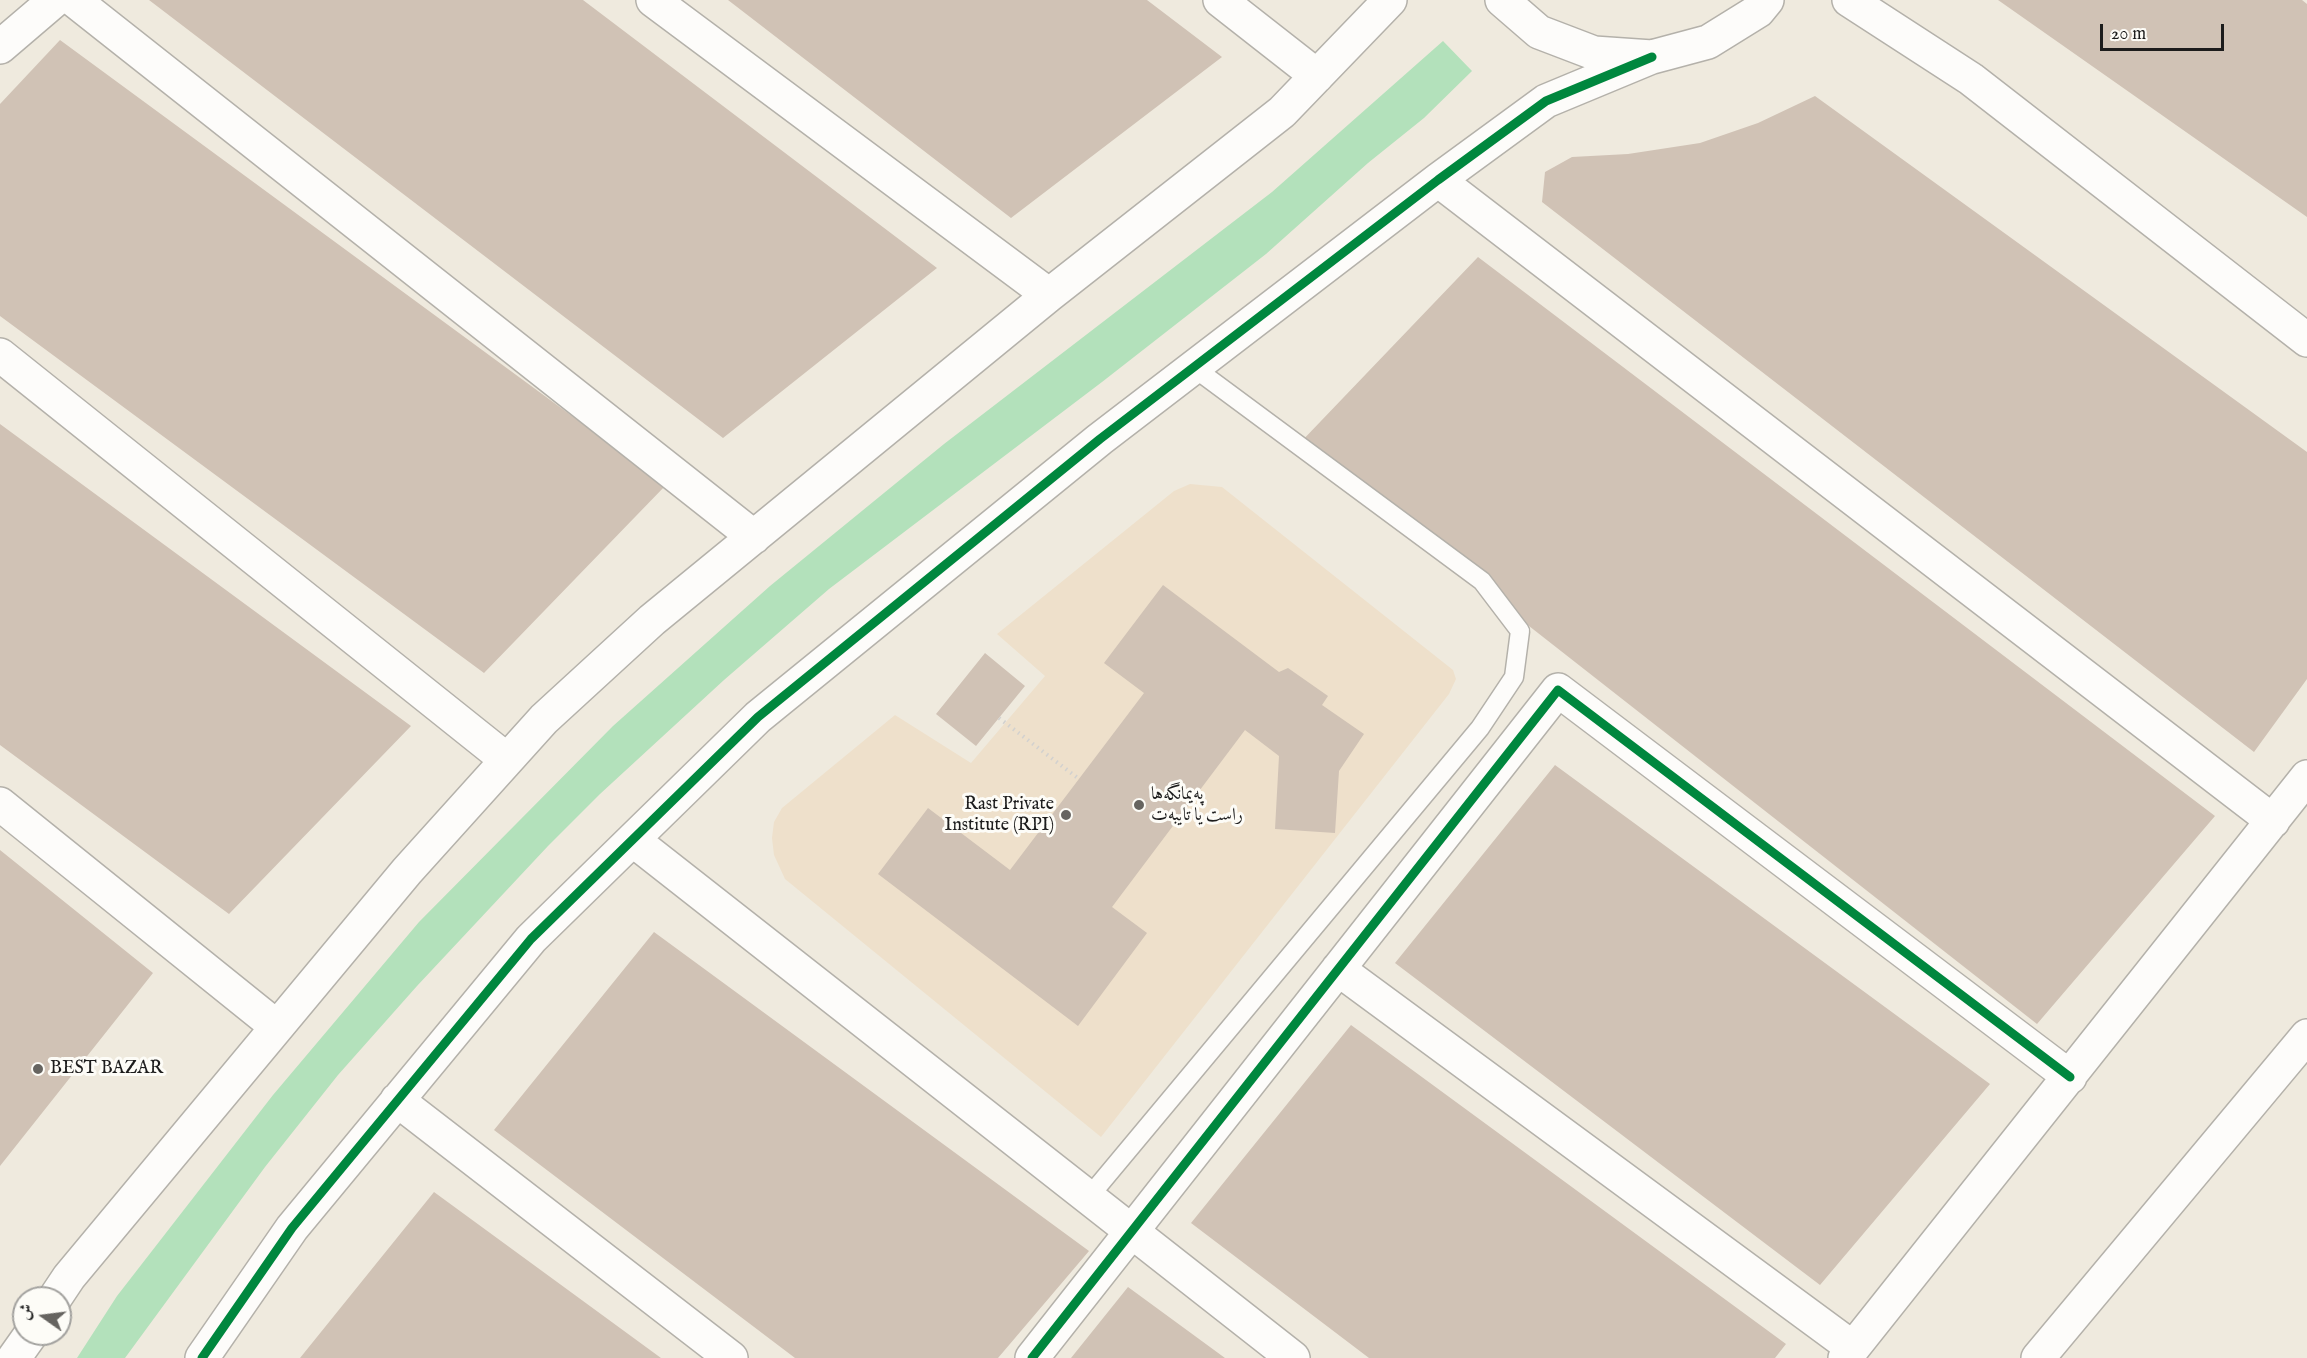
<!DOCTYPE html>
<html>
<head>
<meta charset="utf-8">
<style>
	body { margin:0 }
	#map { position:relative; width:2307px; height:1358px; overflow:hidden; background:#efeade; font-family:"IM FELL English",Amiri,serif }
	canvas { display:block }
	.north { position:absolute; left:12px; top:1286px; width:60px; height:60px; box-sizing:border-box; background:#fdfcf7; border:2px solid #a3a29f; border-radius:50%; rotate:284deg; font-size:16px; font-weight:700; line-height:24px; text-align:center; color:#1c1c1c }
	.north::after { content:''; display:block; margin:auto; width:21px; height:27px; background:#666460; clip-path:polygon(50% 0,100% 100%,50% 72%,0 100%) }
	.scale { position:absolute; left:2100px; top:24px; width:124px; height:27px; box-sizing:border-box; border:3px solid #1c1c1c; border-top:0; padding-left:8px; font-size:18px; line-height:21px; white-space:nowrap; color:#1c1c1c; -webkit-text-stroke:4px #fdfcf7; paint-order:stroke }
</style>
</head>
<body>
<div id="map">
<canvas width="2307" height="1358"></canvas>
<div class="north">ش</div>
<div class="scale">20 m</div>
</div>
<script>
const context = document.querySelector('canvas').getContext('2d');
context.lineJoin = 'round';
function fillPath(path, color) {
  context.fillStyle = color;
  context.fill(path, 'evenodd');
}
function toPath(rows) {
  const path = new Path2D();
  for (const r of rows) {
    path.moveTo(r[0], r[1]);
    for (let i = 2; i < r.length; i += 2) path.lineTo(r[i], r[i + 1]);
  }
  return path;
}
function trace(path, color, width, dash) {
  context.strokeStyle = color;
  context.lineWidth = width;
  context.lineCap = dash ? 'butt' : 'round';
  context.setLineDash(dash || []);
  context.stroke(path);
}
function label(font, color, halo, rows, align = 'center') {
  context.font = font + ' "IM FELL English",Amiri,serif';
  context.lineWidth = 6;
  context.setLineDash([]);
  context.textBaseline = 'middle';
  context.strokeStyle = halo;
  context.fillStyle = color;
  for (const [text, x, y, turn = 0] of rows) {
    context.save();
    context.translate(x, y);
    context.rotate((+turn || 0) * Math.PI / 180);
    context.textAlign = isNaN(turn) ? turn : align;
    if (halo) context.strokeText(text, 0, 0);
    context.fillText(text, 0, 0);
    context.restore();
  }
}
const built = toPath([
	[1190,484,1222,487,1453,670,1456,679,1449,694,1101,1137,785,879,774,855,772,838,774,822,782,808,895,715,971,763,1045,676,997,634,1174,491]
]);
const green = toPath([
	[1443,41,1472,71,1424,118,1368,163,1266,254,1102,382,829,589,724,680,600,794,548,846,417,986,338,1075,265,1167,125,1358,77,1358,117,1296,273,1095,419,922,613,726,770,586,944,444,1272,192]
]);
const building = toPath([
	[149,0,583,0,937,268,723,438],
	[728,0,1147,0,1222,57,1011,218],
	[1998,0,2302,0,2307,4,2307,217],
	[60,40,666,485,484,673,0,316,0,104],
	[1815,96,2307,452,2307,679,2254,752,1542,202,1545,172,1572,157,1628,154,1700,143,1758,123],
	[1478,257,2215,816,2037,1024,1298,445],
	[0,424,411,726,229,914,0,745],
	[1163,585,1279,672,1288,668,1328,696,1322,705,1364,734,1339,771,1335,833,1275,829,1279,756,1245,730,1112,907,1147,933,1078,1026,878,874,928,808,1010,870,1144,693,1104,663],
	[985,653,1025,686,976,746,936,714],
	[1555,765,1990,1084,1820,1285,1395,963],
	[0,850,153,973,0,1166],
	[654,932,1089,1251,998,1358,795,1358,494,1130],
	[1351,1025,1786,1344,1775,1358,1369,1358,1191,1223],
	[434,1192,661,1358,300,1358],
	[1128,1287,1225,1358,1071,1358]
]);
const path = toPath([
	[999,718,1079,779]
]);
const lane = toPath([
	[1088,1198,1480,728,1514,677,1520,631,1482,581,1193,367]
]);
const street = toPath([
	[74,0,754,537],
	[653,0,1049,295],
	[1220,0,1317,76],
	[1502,0,1539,32,1594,53,1652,57,1708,42,1758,11,1767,0],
	[1849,0,1971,79,2307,340],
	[0,47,55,0],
	[1438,180,2273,821],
	[0,355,507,760],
	[0,804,277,1027],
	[633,840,1293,1358],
	[1338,969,1853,1348],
	[397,1100,731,1358],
	[55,1298,69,1277,407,871,544,719,652,620,1049,295,1282,112,1390,0],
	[14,1358,31,1334],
	[202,1358,292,1228,531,939,758,717,1100,439,1438,180,1546,101,1652,57],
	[1032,1358,1558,690,2070,1077],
	[1845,1358,2307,777]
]);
const secondary = toPath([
	[2038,1358,2307,1036]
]);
const cycleway = toPath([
	[202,1358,292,1228,531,939,758,717,1100,439,1438,180,1546,101,1652,57],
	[1032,1358,1558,690,2070,1077]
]);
const markers = [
	[1139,805,6,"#666460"],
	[1066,815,6,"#666460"],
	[38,1069,6,"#666460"]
];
const poiNames = [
	["پەیمانگەها",1151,795],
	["راست یا تایبەت",1151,816],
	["Rast Private",1054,805,"right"],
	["Institute (RPI)",1054,826,"right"],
	["BEST BAZAR",50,1069]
];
fillPath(built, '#eee0cb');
fillPath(green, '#b3e1bb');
fillPath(building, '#d0c2b5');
trace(lane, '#b4b1aa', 21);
trace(street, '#b4b1aa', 36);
trace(secondary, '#b4b1aa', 36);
trace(path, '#d2d1cf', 4, [1.5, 4.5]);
trace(lane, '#fdfcfa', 18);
trace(street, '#fdfcfa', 33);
trace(secondary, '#fdfcfa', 33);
trace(cycleway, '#00873e', 9);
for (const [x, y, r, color] of markers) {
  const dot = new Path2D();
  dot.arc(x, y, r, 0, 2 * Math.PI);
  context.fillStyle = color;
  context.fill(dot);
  trace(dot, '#fdfcf7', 2);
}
label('18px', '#1c1c1c', '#fdfcf7', poiNames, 'left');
</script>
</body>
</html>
